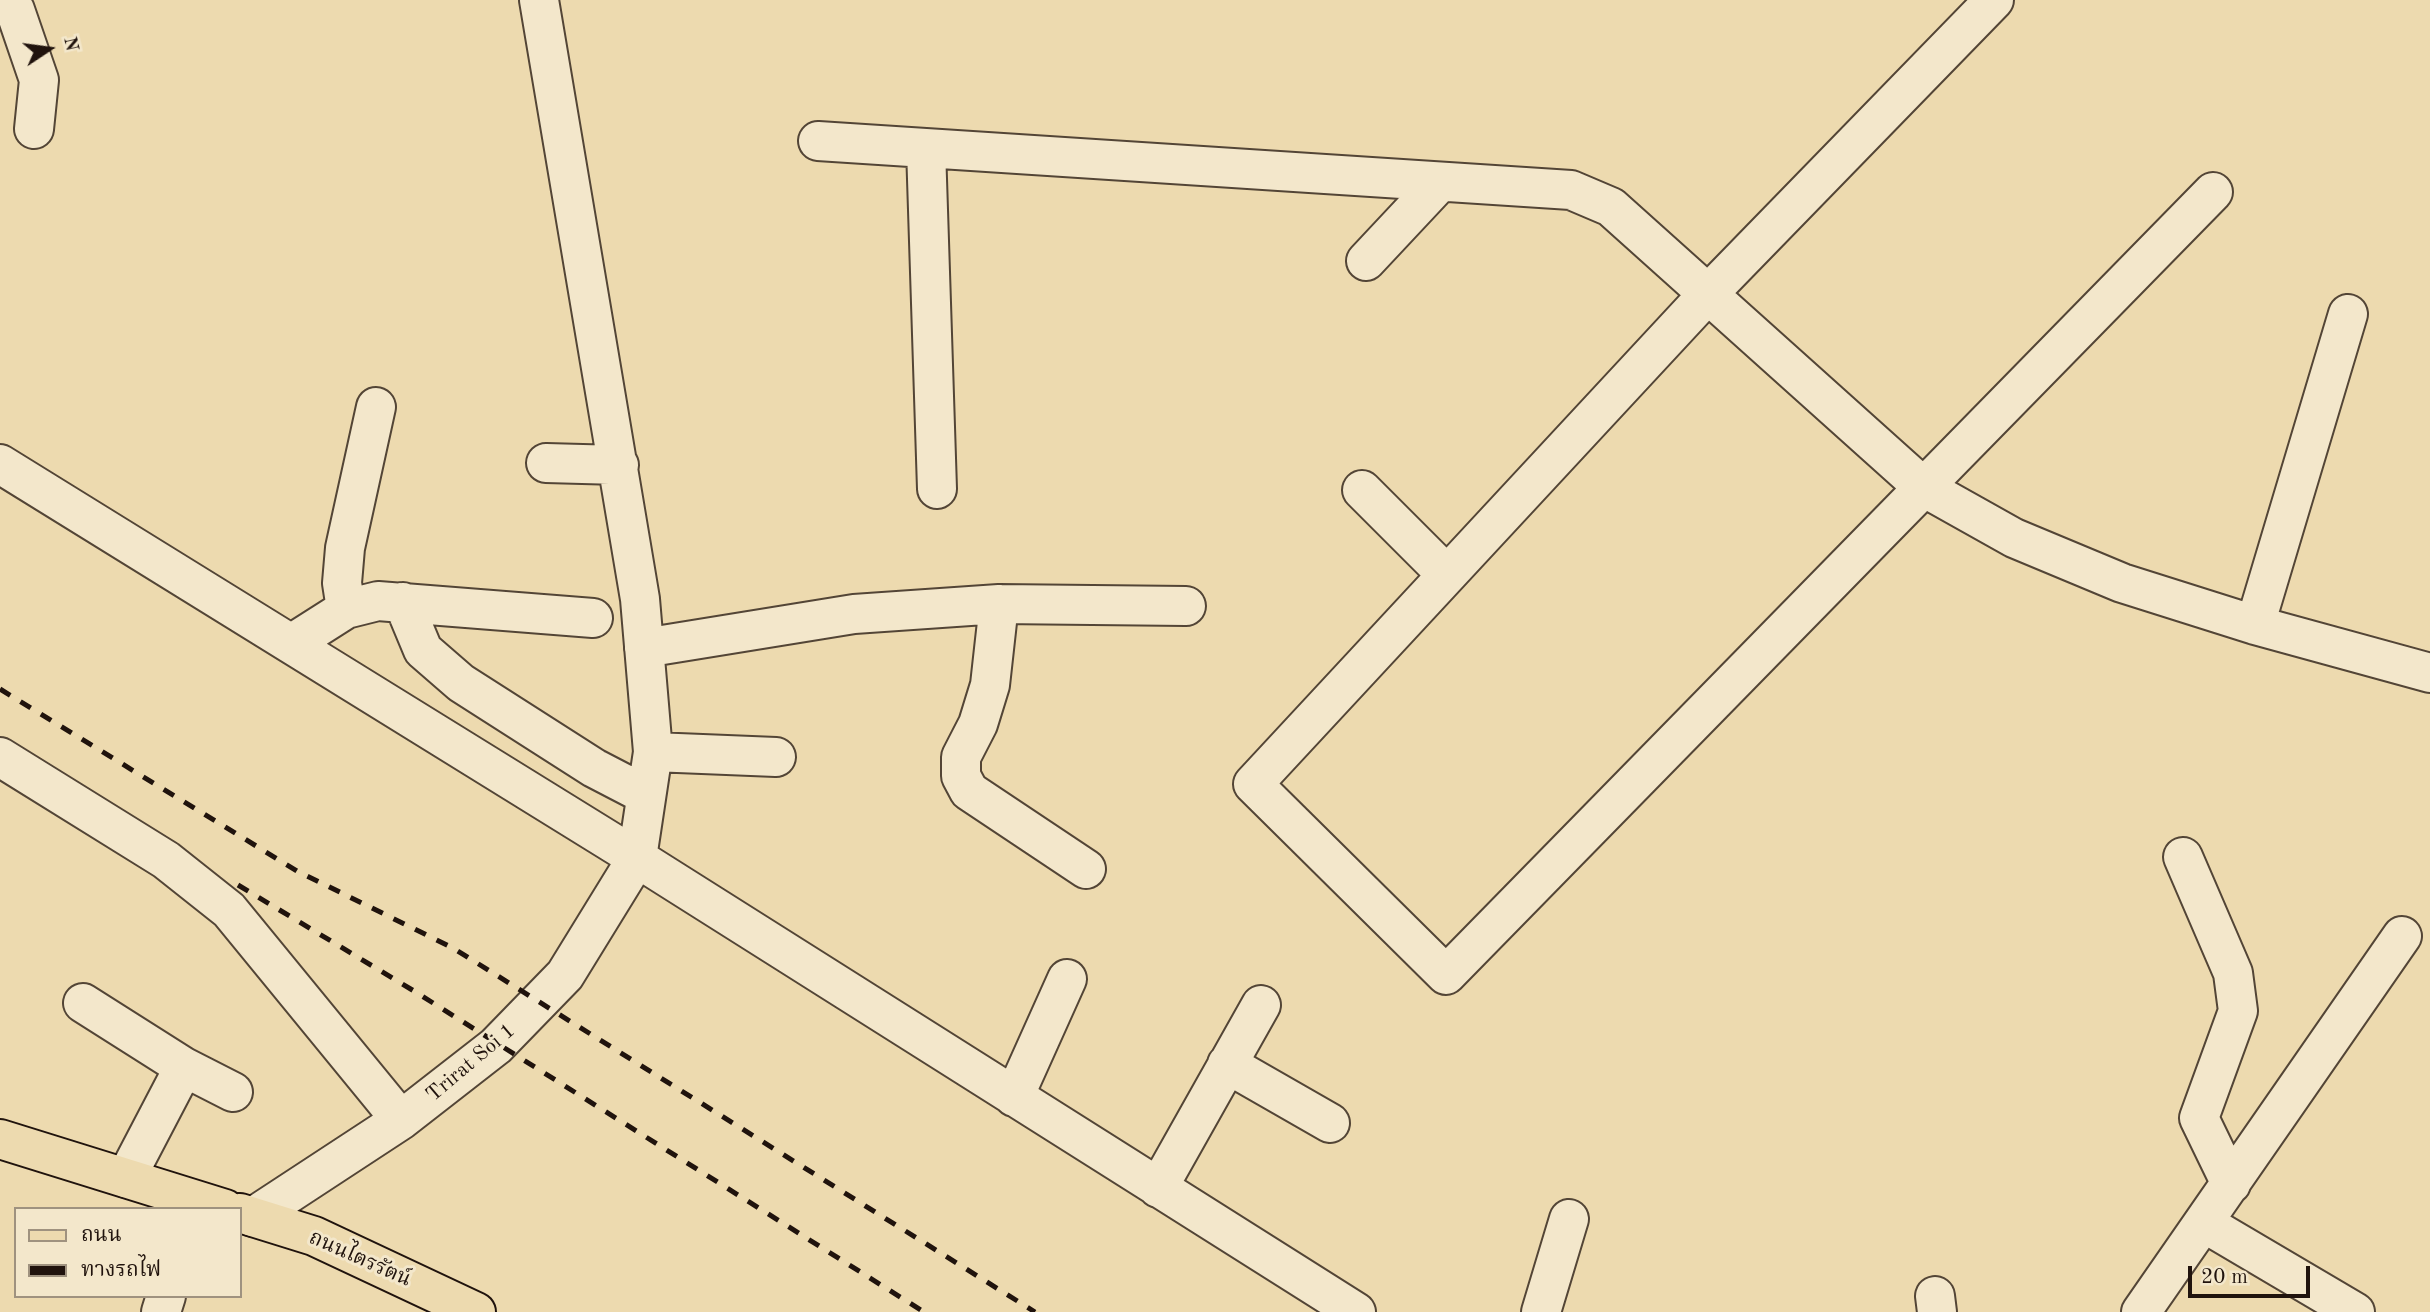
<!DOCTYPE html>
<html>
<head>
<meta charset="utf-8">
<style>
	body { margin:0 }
	#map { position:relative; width:2430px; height:1312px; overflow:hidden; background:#eddaaf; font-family:"Old Standard TT","Noto Serif Thai",serif }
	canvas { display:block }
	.legend { position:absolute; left:14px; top:1207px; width:228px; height:91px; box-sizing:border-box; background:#f3e7cb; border:2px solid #9f927f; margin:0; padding:9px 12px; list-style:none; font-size:21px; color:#20130d }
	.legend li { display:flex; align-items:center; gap:14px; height:35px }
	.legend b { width:35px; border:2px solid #9f927f }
	.north { position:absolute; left:14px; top:14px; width:70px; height:70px; -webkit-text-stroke:5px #f3e7cb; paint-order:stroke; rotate:77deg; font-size:19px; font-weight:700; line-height:28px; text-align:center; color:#20130d }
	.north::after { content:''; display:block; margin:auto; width:24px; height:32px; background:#20130d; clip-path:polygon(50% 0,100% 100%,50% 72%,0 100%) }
	.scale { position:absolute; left:2188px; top:1266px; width:122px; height:32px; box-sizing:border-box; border:4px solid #20130d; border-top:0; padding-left:9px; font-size:21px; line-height:24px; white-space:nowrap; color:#20130d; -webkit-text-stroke:5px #f3e7cb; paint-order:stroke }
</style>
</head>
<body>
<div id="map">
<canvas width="2430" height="1312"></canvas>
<ul class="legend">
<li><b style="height:9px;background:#eddaaf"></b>ถนน</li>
<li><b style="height:9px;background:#20130d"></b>ทางรถไฟ</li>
</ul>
<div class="north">N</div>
<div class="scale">20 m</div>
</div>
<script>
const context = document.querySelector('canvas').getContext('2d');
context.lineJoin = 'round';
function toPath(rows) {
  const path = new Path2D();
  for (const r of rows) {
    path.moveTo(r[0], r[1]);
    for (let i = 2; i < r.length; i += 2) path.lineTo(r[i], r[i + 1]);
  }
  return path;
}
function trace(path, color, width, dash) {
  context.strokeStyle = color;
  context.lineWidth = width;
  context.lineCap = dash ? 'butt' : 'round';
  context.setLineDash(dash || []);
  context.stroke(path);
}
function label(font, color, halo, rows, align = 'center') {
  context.font = font + ' "Old Standard TT","Noto Serif Thai",serif';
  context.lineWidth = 6;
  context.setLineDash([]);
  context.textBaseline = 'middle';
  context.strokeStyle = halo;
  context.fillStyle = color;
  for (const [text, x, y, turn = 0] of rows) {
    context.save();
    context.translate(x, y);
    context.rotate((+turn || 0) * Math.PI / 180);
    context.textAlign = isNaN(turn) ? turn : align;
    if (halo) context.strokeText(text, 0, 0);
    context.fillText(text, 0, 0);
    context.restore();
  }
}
const minor = toPath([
	[1,0,15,10,39,80,34,129],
	[1994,0,1707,295,1253,784,1446,975,2213,192],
	[818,141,1571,190,1611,207,1923,487,2014,538,2122,583,2255,625,2430,673],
	[926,148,937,489],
	[1366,261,1440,182],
	[546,463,619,465],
	[0,464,637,858,1356,1312],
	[1362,490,1447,575],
	[403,602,423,650,461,683,594,768,646,795],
	[999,604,990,685,978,724,961,757,961,776,969,791,1086,869],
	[346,609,342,583,345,548,376,407],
	[2255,625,2348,314],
	[291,644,346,609,378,601,593,618],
	[644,648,854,614,999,604,1186,606],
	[653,752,776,757],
	[0,757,166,860,229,910,401,1120],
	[2183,857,2233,973,2238,1011,2199,1118,2231,1184],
	[83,1003,184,1067,233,1092],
	[1227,1064,1330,1123],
	[1014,1097,1067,979],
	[126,1178,184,1067],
	[1158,1188,1261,1005],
	[253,1217,401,1120,496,1046,565,975,637,858,653,752,640,599,539,0],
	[2204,1223,2355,1312],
	[1935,1296,1937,1312],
	[161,1312,166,1296],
	[1541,1312,1569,1219],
	[2141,1312,2402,936]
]);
const major = toPath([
	[0,1139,225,1209],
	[240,1213,314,1236,476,1312]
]);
const rail = toPath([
	[0,689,297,871,453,948,1035,1312],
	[238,885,414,991,924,1312]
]);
const streetNames = [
	["Trirat Soi 1",471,1063,-40],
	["ถนนไตรรัตน์",360,1259,24]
];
trace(minor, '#534536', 42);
trace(major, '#20130d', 42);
trace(minor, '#f3e7cb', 38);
trace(major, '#eddaaf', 38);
trace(rail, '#20130d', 5, [12, 12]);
label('21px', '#20130d', '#f3e7cb', streetNames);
</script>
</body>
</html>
